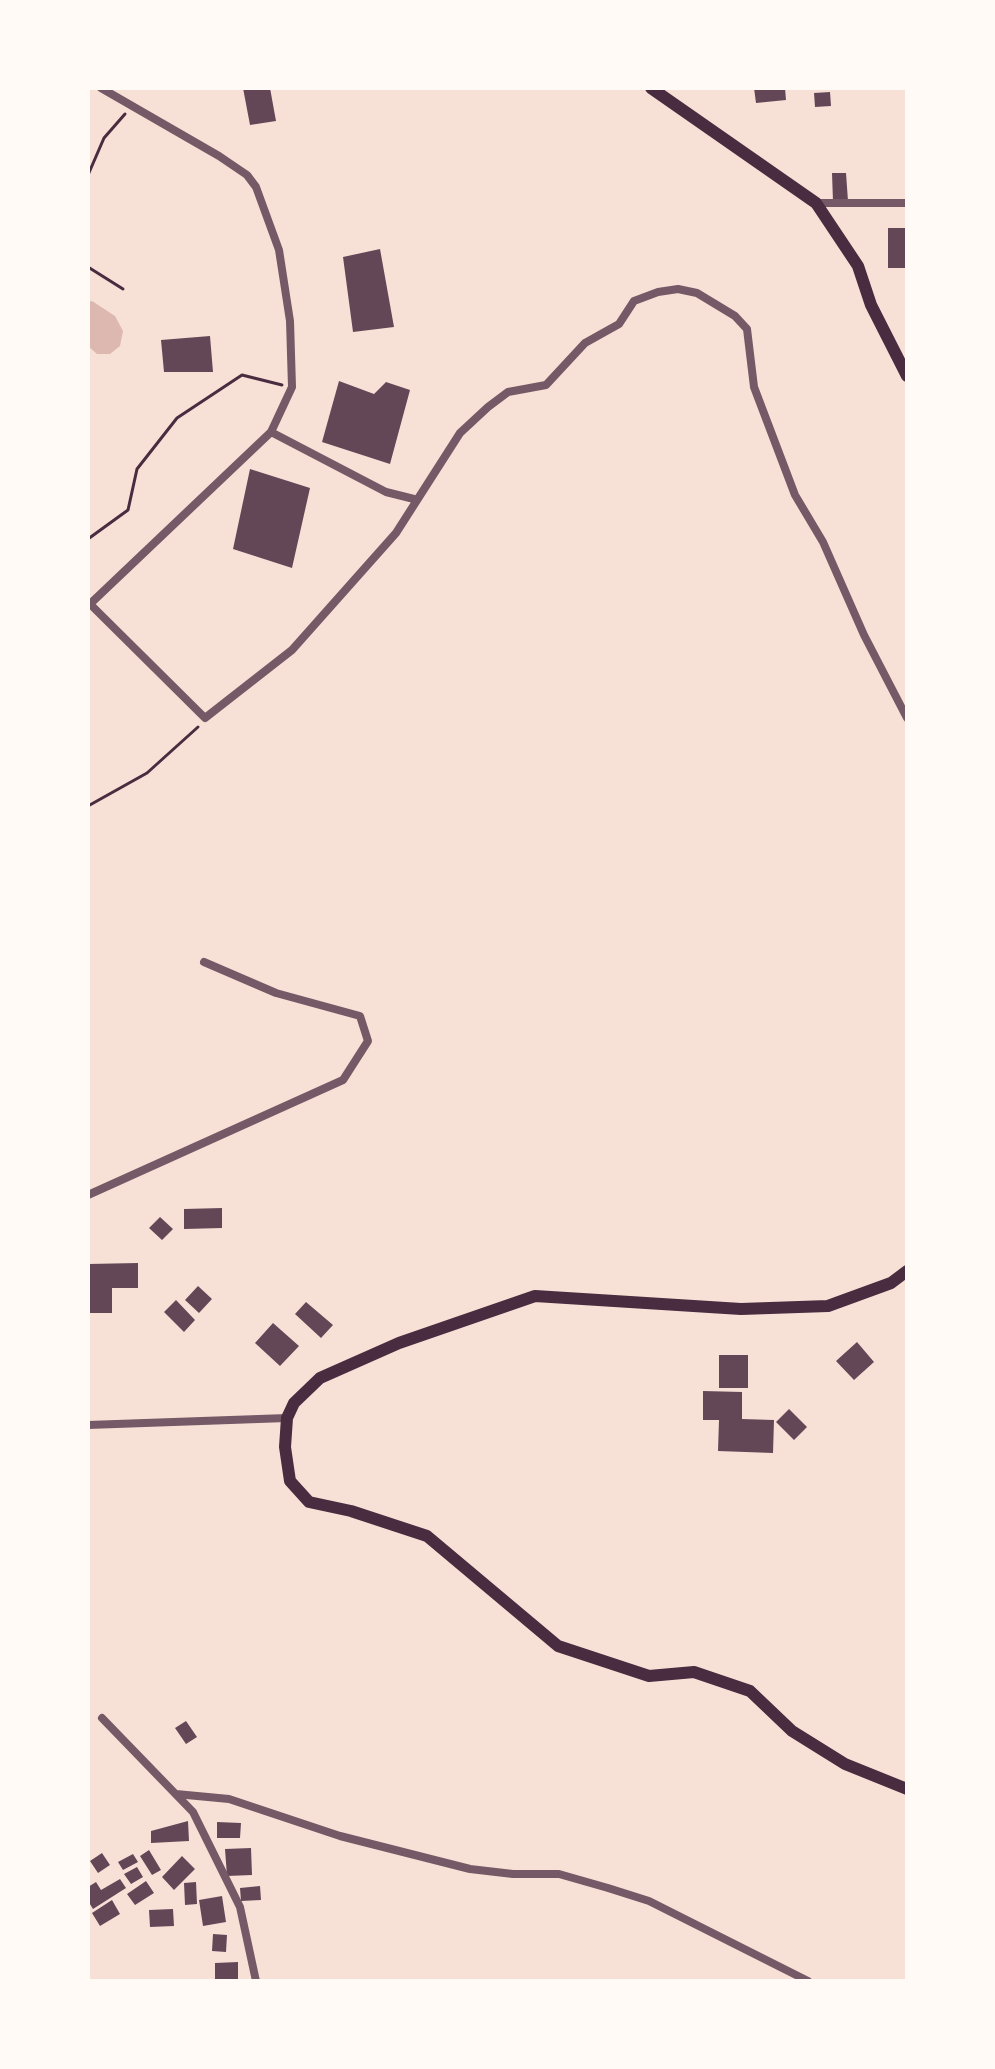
<!DOCTYPE html>
<html>
<head>
<meta charset="utf-8">
<style>
	body { margin:0 }
	#map { position:relative; width:995px; height:2069px; overflow:hidden; background:#f7e1d7; font-family:Figtree,sans-serif }
	canvas { display:block }
	.frame { position:absolute; inset:0; border:90px solid #fffaf5; pointer-events:none }
</style>
</head>
<body>
<div id="map">
<canvas width="995" height="2069"></canvas>
<div class="frame"></div>
</div>
<script>
const context = document.querySelector('canvas').getContext('2d');
context.lineJoin = 'round';
function fillPath(path, color) {
  context.fillStyle = color;
  context.fill(path, 'evenodd');
}
function toPath(rows) {
  const path = new Path2D();
  for (const r of rows) {
    path.moveTo(r[0], r[1]);
    for (let i = 2; i < r.length; i += 2) path.lineTo(r[i], r[i + 1]);
  }
  return path;
}
function trace(path, color, width, dash) {
  context.strokeStyle = color;
  context.lineWidth = width;
  context.lineCap = dash ? 'butt' : 'round';
  context.setLineDash(dash || []);
  context.stroke(path);
}
const water = toPath([
	[92,301,115,316,123,331,120,346,110,354,97,354,88,346,88,302]
]);
const building = toPath([
	[243,88,270,88,276,121,250,125],
	[754,88,785,88,786,100,756,103],
	[830,92,831,106,815,107,814,93],
	[832,173,846,173,848,201,833,202],
	[888,228,907,228,907,268,888,268],
	[380,249,394,327,353,332,343,257],
	[210,336,213,372,164,372,161,340],
	[339,381,374,394,386,382,410,390,390,464,322,442],
	[250,469,310,488,292,568,233,549],
	[222,1208,222,1228,184,1229,184,1209],
	[160,1217,173,1229,162,1240,149,1228],
	[138,1263,138,1288,112,1288,112,1313,88,1313,88,1264],
	[198,1286,212,1299,199,1313,185,1300],
	[176,1300,195,1320,184,1332,164,1312],
	[306,1302,333,1325,321,1338,295,1314],
	[273,1323,299,1346,280,1366,255,1343],
	[857,1342,874,1362,854,1380,836,1361],
	[719,1355,748,1355,748,1388,719,1388],
	[703,1391,742,1392,742,1419,774,1420,773,1453,718,1451,719,1420,703,1420],
	[789,1409,807,1427,794,1440,776,1422],
	[186,1721,197,1737,186,1744,175,1728],
	[188,1821,189,1841,151,1843,151,1831],
	[217,1822,241,1823,240,1838,217,1838],
	[251,1848,252,1875,227,1876,225,1849],
	[149,1850,161,1870,152,1875,140,1856],
	[102,1853,110,1865,98,1873,90,1861],
	[133,1854,138,1862,123,1870,118,1862],
	[182,1856,195,1869,174,1890,162,1877],
	[137,1867,143,1877,131,1884,124,1874],
	[120,1879,126,1888,93,1909,88,1901,88,1887,96,1882,101,1890],
	[146,1881,154,1893,135,1905,127,1894],
	[196,1882,197,1904,185,1905,184,1883],
	[260,1886,261,1900,241,1901,240,1888],
	[222,1896,226,1922,203,1926,199,1900],
	[112,1900,120,1914,100,1926,92,1913],
	[173,1909,174,1926,150,1927,149,1910],
	[213,1934,227,1935,226,1952,212,1951],
	[238,1962,238,1981,215,1981,215,1963]
]);
const path = toPath([
	[88,175,104,138,125,114],
	[88,267,123,289],
	[88,539,128,510,137,469,177,418,242,375,282,385],
	[88,806,147,773,198,727]
]);
const minor = toPath([
	[101,88,219,156,247,175,256,187,279,250,290,321,292,387,271,432,386,492,414,499],
	[816,203,907,203],
	[271,432,90,604,205,718,292,650,396,533,460,433,488,407,508,392,546,385,585,343,619,324,634,301,658,292,678,289,697,293,735,316,747,329,754,387,795,495,823,542,864,635,907,718],
	[88,1195,343,1080,368,1041,360,1016,276,993,204,962],
	[88,1425,287,1418],
	[102,1718,193,1812,240,1907,256,1981],
	[176,1794,229,1799,340,1836,470,1869,513,1874,559,1874,608,1888,649,1901,808,1981]
]);
const primary = toPath([
	[651,88,816,203,858,266,871,305,907,376],
	[907,1271,891,1283,828,1306,741,1309,535,1296,399,1343,320,1378,294,1403,287,1418,285,1447,290,1481,309,1502,351,1511,427,1536,558,1646,649,1676,694,1672,750,1691,792,1731,845,1764,907,1789]
]);
fillPath(water, '#dcb8b0');
fillPath(building, '#644757');
trace(path, '#4a2c40', 3);
trace(minor, '#755966', 8);
trace(primary, '#4a2c40', 12);
</script>
</body>
</html>
